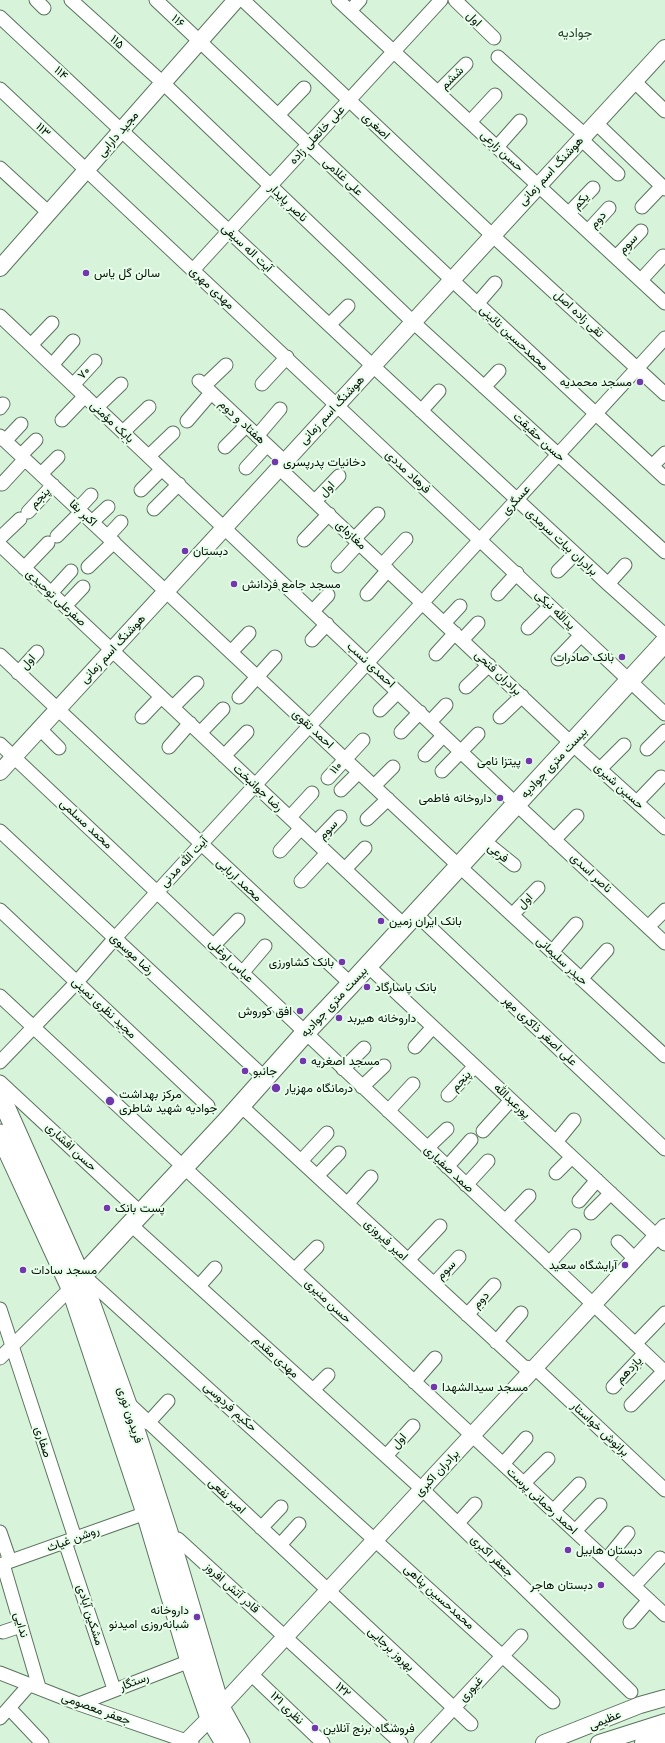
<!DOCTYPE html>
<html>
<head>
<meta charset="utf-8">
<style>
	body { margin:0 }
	canvas { display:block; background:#d7f3da }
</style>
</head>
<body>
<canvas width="665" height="1743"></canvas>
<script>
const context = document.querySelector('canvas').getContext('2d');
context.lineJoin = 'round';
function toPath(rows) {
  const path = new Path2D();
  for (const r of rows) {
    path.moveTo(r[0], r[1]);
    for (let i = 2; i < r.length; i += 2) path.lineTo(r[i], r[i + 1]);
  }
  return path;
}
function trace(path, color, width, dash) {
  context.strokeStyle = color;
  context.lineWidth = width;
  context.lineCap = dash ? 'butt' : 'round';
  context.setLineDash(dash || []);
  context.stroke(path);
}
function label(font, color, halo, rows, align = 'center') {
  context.font = font + ' Inter,Vazirmatn,sans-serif';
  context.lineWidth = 4;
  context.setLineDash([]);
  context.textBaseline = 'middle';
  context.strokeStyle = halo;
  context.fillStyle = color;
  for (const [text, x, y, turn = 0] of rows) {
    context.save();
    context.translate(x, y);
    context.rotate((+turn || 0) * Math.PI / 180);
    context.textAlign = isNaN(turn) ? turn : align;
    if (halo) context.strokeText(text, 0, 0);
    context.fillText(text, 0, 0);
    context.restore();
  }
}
const minor = toPath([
	[36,0,44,8],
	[71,0,163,83,413,322,665,552],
	[156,0,452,280,665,478],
	[243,0,492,235,665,394],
	[338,0,665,303],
	[455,0,494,38],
	[350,11,360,0],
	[0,17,373,366,608,584,665,635],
	[498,57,585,135],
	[635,82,665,111],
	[0,89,665,714],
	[438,92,466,64],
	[278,115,304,88],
	[470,122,495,95],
	[596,123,665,189],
	[581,139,618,174],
	[497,147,520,121],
	[0,168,49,213],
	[642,207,662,186],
	[569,213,593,188],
	[588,231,609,208],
	[616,257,641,231],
	[193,270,441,0],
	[641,280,663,256],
	[477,304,495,283],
	[0,316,516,804,665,943],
	[329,325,348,306],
	[31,345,52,323],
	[52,365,73,341],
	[199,381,285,462],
	[262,384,287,357],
	[73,385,95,361],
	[204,386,226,365],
	[484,387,499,371],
	[97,407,121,384],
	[0,408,3,404],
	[421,411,439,391],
	[62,420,85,396],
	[187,421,211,393],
	[123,432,149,407],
	[0,436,459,866,665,1056],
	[257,436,280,409],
	[5,441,21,424],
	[225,447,246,426],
	[21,455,36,440],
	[149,456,173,433],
	[652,466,665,453],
	[246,468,267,445],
	[279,468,572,744,665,828],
	[41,474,58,457],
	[2,484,25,459],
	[141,490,162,469],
	[315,501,339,476],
	[78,509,91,495],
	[154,509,179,484],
	[28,512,53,485],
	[92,522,108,507],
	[57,536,81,512],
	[108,536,121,522],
	[0,538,20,519],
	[355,538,378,514],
	[304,540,329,514],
	[0,545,405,926],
	[382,565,406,539],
	[338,566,359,543],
	[88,567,114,542],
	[24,568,48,543],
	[558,571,575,554],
	[608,584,625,565],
	[51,593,71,571],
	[367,594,388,570],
	[498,594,517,573],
	[65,606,83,587],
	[313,611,328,595],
	[444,623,460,606],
	[528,628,550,606],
	[312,640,327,624],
	[462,640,478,623],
	[231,652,249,633],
	[436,654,455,633],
	[0,655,351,984],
	[558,659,581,635],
	[18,673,37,652],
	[466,687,489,665],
	[239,697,275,657],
	[173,707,197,683],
	[380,710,398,692],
	[142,717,161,697],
	[500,717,522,696],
	[430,722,446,705],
	[40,729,59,748],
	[401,732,420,712],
	[200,733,223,709],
	[0,744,665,1372],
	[169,747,190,723],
	[647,749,665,731],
	[425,755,443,736],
	[224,756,247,732],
	[600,769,624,745],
	[442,771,478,734],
	[328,778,363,740],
	[374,786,393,767],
	[341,790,359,772],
	[637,802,661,777],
	[290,817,312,793],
	[367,819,388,799],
	[0,831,265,1078],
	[483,840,514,865],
	[554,840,577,816],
	[316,842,340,817],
	[280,851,301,828],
	[345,869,365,848],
	[301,881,327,853],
	[0,910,208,1106],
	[416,914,665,1149],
	[512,915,538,888],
	[648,927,665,910],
	[214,945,238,920],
	[552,952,576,924],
	[368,966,665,1244],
	[243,972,265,946],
	[581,979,607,950],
	[0,996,665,1615],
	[415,1047,433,1027],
	[0,1062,76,983,115,938,665,338],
	[343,1069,364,1048],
	[0,1082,141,1213],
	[362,1087,384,1066],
	[448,1095,475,1066],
	[240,1105,524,1367,535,1368,665,1490],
	[388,1111,413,1084],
	[483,1131,511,1100],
	[556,1142,574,1120],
	[427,1148,447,1129],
	[301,1161,327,1133],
	[447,1167,471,1140],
	[556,1173,572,1157],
	[317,1176,339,1153],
	[466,1185,488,1161],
	[579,1201,597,1180],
	[347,1204,371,1177],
	[591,1213,611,1193],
	[505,1221,529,1196],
	[130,1224,422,1489,631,1692],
	[618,1242,635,1259],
	[408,1260,440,1226],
	[549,1263,574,1236],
	[294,1270,317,1247],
	[83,1275,553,1702],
	[434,1284,459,1257],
	[199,1286,215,1268],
	[0,1309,75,1538],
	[467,1315,494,1285],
	[496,1342,521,1313],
	[635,1344,665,1313],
	[0,1358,71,1288],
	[414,1382,435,1358],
	[613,1387,645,1353],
	[313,1390,328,1375],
	[128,1403,471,1724],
	[631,1405,664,1371],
	[148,1423,168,1401],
	[386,1456,413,1426],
	[503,1464,526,1438],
	[523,1484,548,1459],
	[553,1511,579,1484],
	[458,1523,475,1504],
	[261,1528,281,1507],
	[575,1531,600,1505],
	[0,1532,10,1561],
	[178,1539,401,1743],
	[65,1542,114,1689],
	[280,1545,299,1524],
	[606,1560,628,1533],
	[3,1564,39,1687],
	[0,1565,146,1513],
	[634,1586,660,1558],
	[630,1622,649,1600],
	[3,1632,21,1626],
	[0,1673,79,1704,192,1743],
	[251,1674,323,1743],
	[79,1704,190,1661],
	[9,1708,42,1743],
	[0,1718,30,1684],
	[421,1743,521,1636]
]);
const tertiary = toPath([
	[0,268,236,0],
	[0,772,665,48],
	[187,1741,210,1718,665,1227],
	[544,1743,640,1705,665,1698],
	[599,1743,665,1722]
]);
const secondary = toPath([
	[0,1095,81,1277,126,1402,168,1532,220,1707,240,1743],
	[0,1134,71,1288,146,1513,190,1661,210,1718,225,1743],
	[71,1288,225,1123,305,1033,351,984,665,642]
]);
const trunk = toPath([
	[646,1743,665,1737]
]);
const markers = [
	[86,273,4,"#7337ad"],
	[640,382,4,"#7337ad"],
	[275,462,4,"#7337ad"],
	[185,551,4,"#7337ad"],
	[234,584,4,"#7337ad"],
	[622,657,4,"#7337ad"],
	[529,761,4,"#7337ad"],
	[500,798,4,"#7337ad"],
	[381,921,4,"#7337ad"],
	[342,962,4,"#7337ad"],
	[367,987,4,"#7337ad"],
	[300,1011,4,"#7337ad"],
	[339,1018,4,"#7337ad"],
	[303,1061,4,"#7337ad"],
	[245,1071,4,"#7337ad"],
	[276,1088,5,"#7337ad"],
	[110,1101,5,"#7337ad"],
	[107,1208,4,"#7337ad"],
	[625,1265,4,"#7337ad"],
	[23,1270,4,"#7337ad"],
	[434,1387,4,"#7337ad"],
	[568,1550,4,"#7337ad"],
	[601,1585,4,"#7337ad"],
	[197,1617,4,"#7337ad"],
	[315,1728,4,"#7337ad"]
];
const streetNames = [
	["اول",474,19,44],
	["۱۱۶",178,21,43],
	["۱۱۵",117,42,42],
	["۱۱۴",61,73,43],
	["ششم",452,78,-45],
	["اصغری",376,126,43],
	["۱۱۳",43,130,44],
	["مجید دارابی",118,134,-49],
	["علی خانعلی زاده",317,135,-47],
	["حسن زارعی",502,151,43],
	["هوشنگ اسم زمانی",551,171,-47],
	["علی غلامی",343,177,43],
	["یکم",581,201,-46],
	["ناصر پایدار",288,203,44],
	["دوم",598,220,-49],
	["سوم",628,244,-47],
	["آیت اله سیفی",247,248,43],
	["مهدی مهری",212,288,43],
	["تقی زاده اصل",579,314,43],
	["محمدحسین نائینی",514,338,43],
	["۷۰",84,373,-47],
	["هوشنگ اسم زمانی",332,410,-47],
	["بابک مؤمنی",112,422,43],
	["هفتاد و دوم",242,422,43],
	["حسن حقیقت",539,437,43],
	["فرهاد مددی",408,472,43],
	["اول",327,489,-46],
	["پنجم",40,498,-47],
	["عسگری",516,500,-47],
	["اکبر بقا",83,513,43],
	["مغازه‌ای",351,535,43],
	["برادران بیات سرمدی",562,542,43],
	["صفرعلی توحیدی",56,598,43],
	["یدالله نیکی",555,610,44],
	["هوشنگ اسم زمانی",113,649,-47],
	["اول",28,662,-48],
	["احمدی نسب",371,665,43],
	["برادران فتحی",498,673,43],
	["احمد تقوی",313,729,43],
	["بیست متری جوادیه",554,763,-47],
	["۱۱۰",336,768,-48],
	["حسین شیری",619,786,42],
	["رضا جوانبخت",258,788,43],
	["محمد مسلمی",86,824,43],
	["سوم",328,830,-47],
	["فرعی",498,853,38],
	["آیت‌ الله مدنی",184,862,-47],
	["ناصر اسدی",591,873,43],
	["محمد اربابی",239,880,43],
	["اول",525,901,-45],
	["رضا موسوی",132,954,43],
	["عباس اوغلی",231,961,44],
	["حیدر سلیمانی",562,961,43],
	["بیست متری جوادیه",334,1002,-47],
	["مجید نظری نمینی",104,1008,43],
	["علی اصغر ذاکری مهر",540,1031,43],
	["پنجم",461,1081,-48],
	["پورعبدالله",512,1101,43],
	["حسن افشاری",71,1147,43],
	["صمد صفیاری",449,1169,43],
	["امیر فیروزی",386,1240,43],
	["سوم",446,1270,-46],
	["دوم",481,1300,-48],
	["حسن منیری",328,1301,43],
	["مهدی مقدم",276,1357,42],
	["یازدهم",629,1370,-46],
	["حکیم فردوسی",230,1407,42],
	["فریدون نوری",130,1415,72],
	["برانوش خواستار",600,1429,43],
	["اول",399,1441,-48],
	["صفاری",43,1442,72],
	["برادران اکبری",437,1473,-47],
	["امیر نفعی",227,1496,43],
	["احمد رحمانی پرست",542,1501,43],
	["روشن غیاث",73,1539,-20],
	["جعفر اکبری",492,1556,44],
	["قادر آتش افروز",232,1588,42],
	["محمدحسین پناهی",439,1597,42],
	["مشکین آبادی",90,1615,72],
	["ندایی",21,1625,74],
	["بهروز برجایی",391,1649,43],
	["رستگار",134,1682,-21],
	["غیوری",471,1689,-47],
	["۱۲۲",343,1690,42],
	["نظری ۱۲۱",287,1708,44],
	["جعفر معصومی",96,1709,20],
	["عظیمی",605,1720,-22]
];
const poiNames = [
	["سالن گل یاس",94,273],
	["مسجد محمدیه",632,382,"right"],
	["دخانیات پدرپسری",283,462],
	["دبستان",193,551],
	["مسجد جامع فردانش",242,584],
	["بانک صادرات",614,657,"right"],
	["پیتزا نامی",521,761,"right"],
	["داروخانه فاطمی",492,798,"right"],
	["بانک ایران زمین",389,921],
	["بانک کشاورزی",334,962,"right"],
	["بانک پاسارگاد",375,987],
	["افق کوروش",292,1011,"right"],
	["داروخانه هیربد",347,1018],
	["مسجد اصغریه",311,1061],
	["جانبو",253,1071],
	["درمانگاه مهزیار",285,1088],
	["مرکز بهداشت",119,1094],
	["جوادیه شهید شاطری",119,1108],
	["پست بانک",115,1208],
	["آرایشگاه سعید",617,1265,"right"],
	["مسجد سادات",31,1270],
	["مسجد سیدالشهدا",442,1387],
	["دبستان هابیل",576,1550],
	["دبستان هاجر",593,1585,"right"],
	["داروخانه",189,1610,"right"],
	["شبانه‌روزی امیدنو",189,1624,"right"],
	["فروشگاه برنج آنلاین",323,1728]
];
const neighbourhoodNames = [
	["جوادیه",575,33]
];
trace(minor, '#5a735d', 15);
trace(tertiary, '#5a735d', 18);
trace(secondary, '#5a735d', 21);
trace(trunk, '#5a735d', 24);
trace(minor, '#fff', 13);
trace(tertiary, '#fff', 16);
trace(secondary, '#fff', 19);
trace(trunk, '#fff', 22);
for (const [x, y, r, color] of markers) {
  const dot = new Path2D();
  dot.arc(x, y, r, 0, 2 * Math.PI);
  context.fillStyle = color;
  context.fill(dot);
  trace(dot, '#e8ffeb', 1.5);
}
label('12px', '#060f07', '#e8ffeb', streetNames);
label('12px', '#060f07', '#e8ffeb', poiNames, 'left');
label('13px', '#2b422f', '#e8ffeb', neighbourhoodNames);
</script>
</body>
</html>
